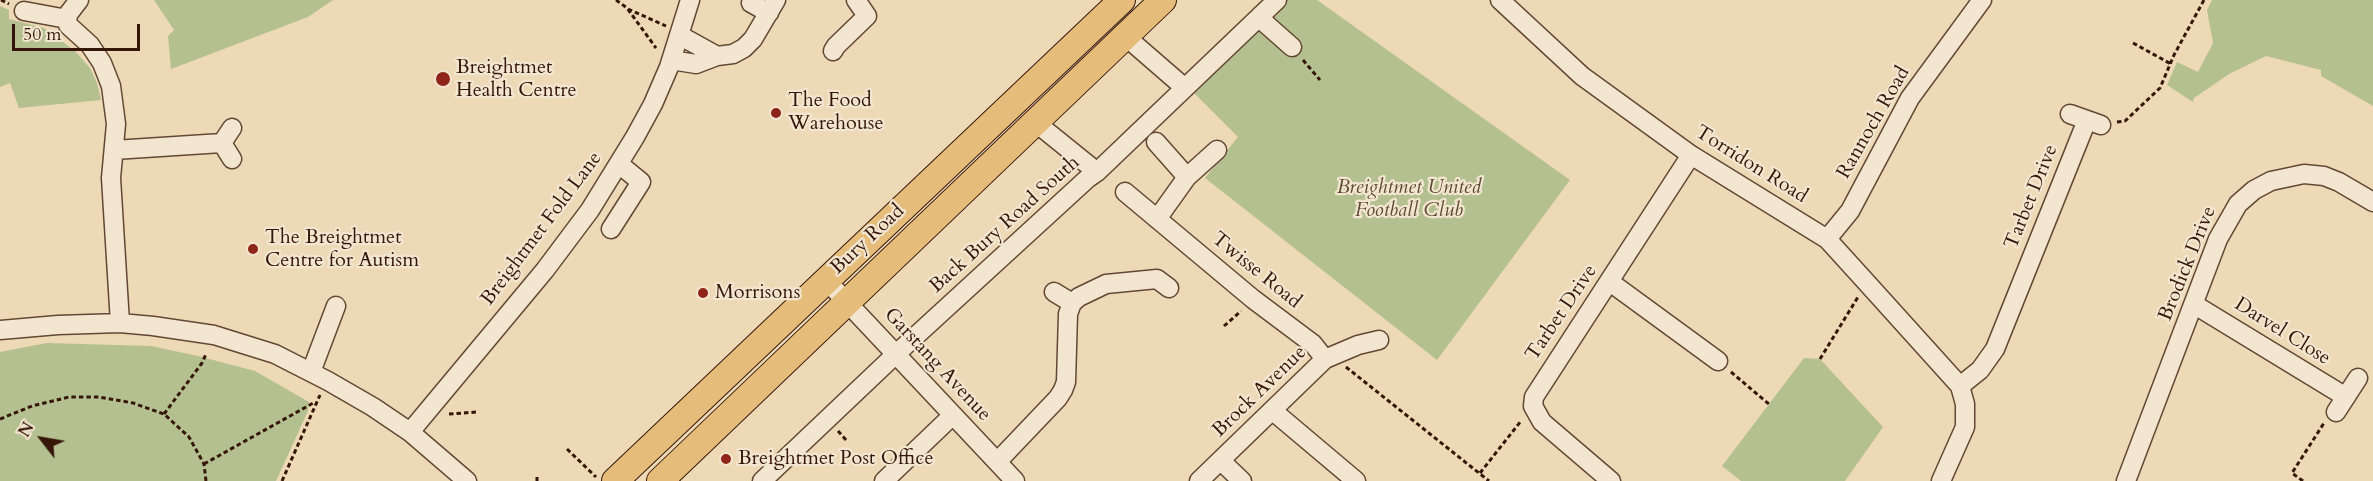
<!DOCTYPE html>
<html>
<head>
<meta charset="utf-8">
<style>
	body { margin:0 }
	#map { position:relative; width:2373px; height:481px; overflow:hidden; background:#edd9b6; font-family:Cardo,serif }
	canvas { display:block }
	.north { position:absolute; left:12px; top:409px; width:60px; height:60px; -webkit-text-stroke:4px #f3e6d0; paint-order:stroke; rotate:301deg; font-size:16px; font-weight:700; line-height:24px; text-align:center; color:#351608 }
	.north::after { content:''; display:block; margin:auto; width:21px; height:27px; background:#351608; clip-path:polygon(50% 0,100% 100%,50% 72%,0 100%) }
	.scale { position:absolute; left:12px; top:24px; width:128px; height:27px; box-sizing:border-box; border:3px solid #351608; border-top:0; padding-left:8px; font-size:18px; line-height:21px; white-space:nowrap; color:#351608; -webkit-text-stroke:4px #f3e6d0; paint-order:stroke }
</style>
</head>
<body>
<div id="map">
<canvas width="2373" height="481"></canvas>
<div class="north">N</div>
<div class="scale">50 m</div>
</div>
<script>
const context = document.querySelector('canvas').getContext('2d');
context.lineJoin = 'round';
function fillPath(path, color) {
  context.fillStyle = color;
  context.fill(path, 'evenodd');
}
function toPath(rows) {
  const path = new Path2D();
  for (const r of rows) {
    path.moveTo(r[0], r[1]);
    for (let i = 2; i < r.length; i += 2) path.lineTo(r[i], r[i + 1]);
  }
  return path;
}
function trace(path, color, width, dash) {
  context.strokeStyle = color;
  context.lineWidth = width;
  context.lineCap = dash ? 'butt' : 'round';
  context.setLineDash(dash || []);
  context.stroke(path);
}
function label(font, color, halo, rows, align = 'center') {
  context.font = font + ' Cardo,serif';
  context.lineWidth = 4.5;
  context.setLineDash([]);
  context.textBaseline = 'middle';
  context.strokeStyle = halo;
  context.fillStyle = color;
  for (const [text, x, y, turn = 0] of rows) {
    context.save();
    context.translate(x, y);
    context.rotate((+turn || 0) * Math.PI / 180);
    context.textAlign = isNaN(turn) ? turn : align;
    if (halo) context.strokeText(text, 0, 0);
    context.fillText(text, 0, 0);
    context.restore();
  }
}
const green = toPath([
	[154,0,333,0,308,17,171,69,168,36,174,30],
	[1287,0,1317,0,1570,180,1437,360,1205,178,1238,137,1191,90],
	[2212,0,2373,0,2373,106,2321,76,2321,70,2266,56,2229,74,2194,98,2193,102,2167,85,2177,62,2198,72,2213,43,2207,10],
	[0,6,9,10,9,19,44,28,75,51,90,68,97,83,101,100,19,108,10,83,0,87],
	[47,343,151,346,198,356,255,371,309,402,308,411,276,481,0,481,0,352],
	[1804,358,1820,359,1883,427,1845,481,1741,481,1722,466]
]);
const path = toPath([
	[1,0,9,4],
	[616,0,627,8,656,48],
	[628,9,666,26],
	[2133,43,2171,64],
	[1303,60,1320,80],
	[2117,122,2125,121,2160,88,2174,55,2204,0],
	[1224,326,1241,311],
	[1820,359,1858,297],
	[1346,367,1489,481],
	[1731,372,1770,405],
	[164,414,202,363,206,354],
	[449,414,477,412],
	[0,419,32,406,69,397,99,397,133,403,164,414,189,437,204,464,206,481],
	[838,431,846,440],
	[567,449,596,477],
	[204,464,315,402],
	[1480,473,1521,421],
	[282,481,320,395],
	[537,481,537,477],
	[2303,481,2292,473,2324,423]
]);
const minor = toPath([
	[1500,0,1582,76,1691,155,1827,239,1867,283,1960,386,1965,404,1965,427,1941,481],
	[751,3,769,13],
	[24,11,67,19,68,25,90,45,102,63,111,86,116,124,111,178,120,323],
	[1260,16,1266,24,1292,47],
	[67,19,69,13,79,0],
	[679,35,717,56],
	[1125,36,1185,88],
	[833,51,836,46,867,16,856,0],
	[671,60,696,64,717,56,733,54,744,48,753,39,776,0],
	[2070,114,2101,125],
	[1035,122,1097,172],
	[232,128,222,143,232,159],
	[1156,142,1187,177],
	[114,150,222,143],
	[1125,192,1253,299,1313,344,1325,359],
	[1157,219,1187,177,1217,150],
	[611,229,641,182,619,164],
	[1827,239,1850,211,1910,98,1982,0],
	[826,280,1015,481],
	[1610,282,1718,361],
	[1054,292,1072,303],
	[2195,305,2346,397],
	[0,330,58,325,120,323,153,326,214,335,275,354,328,381,373,407,410,432,467,481],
	[311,372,336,306],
	[1960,386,1980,370,1995,349,2087,120],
	[1273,411,1356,481],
	[2336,412,2358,378],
	[410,432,545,270,590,210,635,137,653,104,669,67,690,0],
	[1221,461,1242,481],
	[997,462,1058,398,1063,390,1066,382,1068,314,1072,303,1079,297,1106,284,1157,279,1169,288],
	[762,481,896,354,1087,179,1097,172,1277,0],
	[884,481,953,415],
	[1199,481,1325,359,1358,345,1379,340],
	[1611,481,1542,422,1533,406,1534,397,1691,155],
	[2126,481,2218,239,2238,204,2254,190,2271,181,2304,174,2324,176,2339,182,2373,202]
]);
const highway = toPath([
	[615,481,1122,0],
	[660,481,1163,0]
]);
const markers = [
	[443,79,8,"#8f2418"],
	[776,113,6,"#8f2418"],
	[253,249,6,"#8f2418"],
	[703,293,6,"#8f2418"],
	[726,459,6,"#8f2418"]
];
const poiNames = [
	["Breightmet",456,68],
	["Health Centre",456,91],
	["The Food",788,101],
	["Warehouse",788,124],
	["The Breightmet",265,238],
	["Centre for Autism",265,261],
	["Morrisons",715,293],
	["Breightmet Post Office",738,459]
];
const streetNames = [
	["Rannoch Road",1874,123,-60],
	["Torridon Road",1751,165,32],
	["Tarbet Drive",2032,197,-68],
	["Back Bury Road South",1005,225,-42],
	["Breightmet Fold Lane",542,229,-53],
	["Bury Road",868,240,-43],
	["Brodick Drive",2188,264,-68],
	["Twisse Road",1256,271,39],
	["Tarbet Drive",1562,313,-56],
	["Darvel Close",2282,332,32],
	["Garstang Avenue",937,365,47],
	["Brock Avenue",1260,392,-44]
];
const parkNames = [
	["Breightmet United",1409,188],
	["Football Club",1409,211]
];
fillPath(green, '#b5c090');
trace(minor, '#634734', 21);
trace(highway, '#351608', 28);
trace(path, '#351608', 3, [4.5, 3]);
trace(minor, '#f3e6d0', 18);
trace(highway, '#e6bc7b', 26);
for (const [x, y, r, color] of markers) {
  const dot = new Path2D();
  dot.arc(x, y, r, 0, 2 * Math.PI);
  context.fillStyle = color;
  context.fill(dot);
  trace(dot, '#f3e6d0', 2);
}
label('20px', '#351608', '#f3e6d0', poiNames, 'left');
label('20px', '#351608', '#f3e6d0', streetNames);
label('italic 20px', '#5b4931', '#f3e6d0', parkNames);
</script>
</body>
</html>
